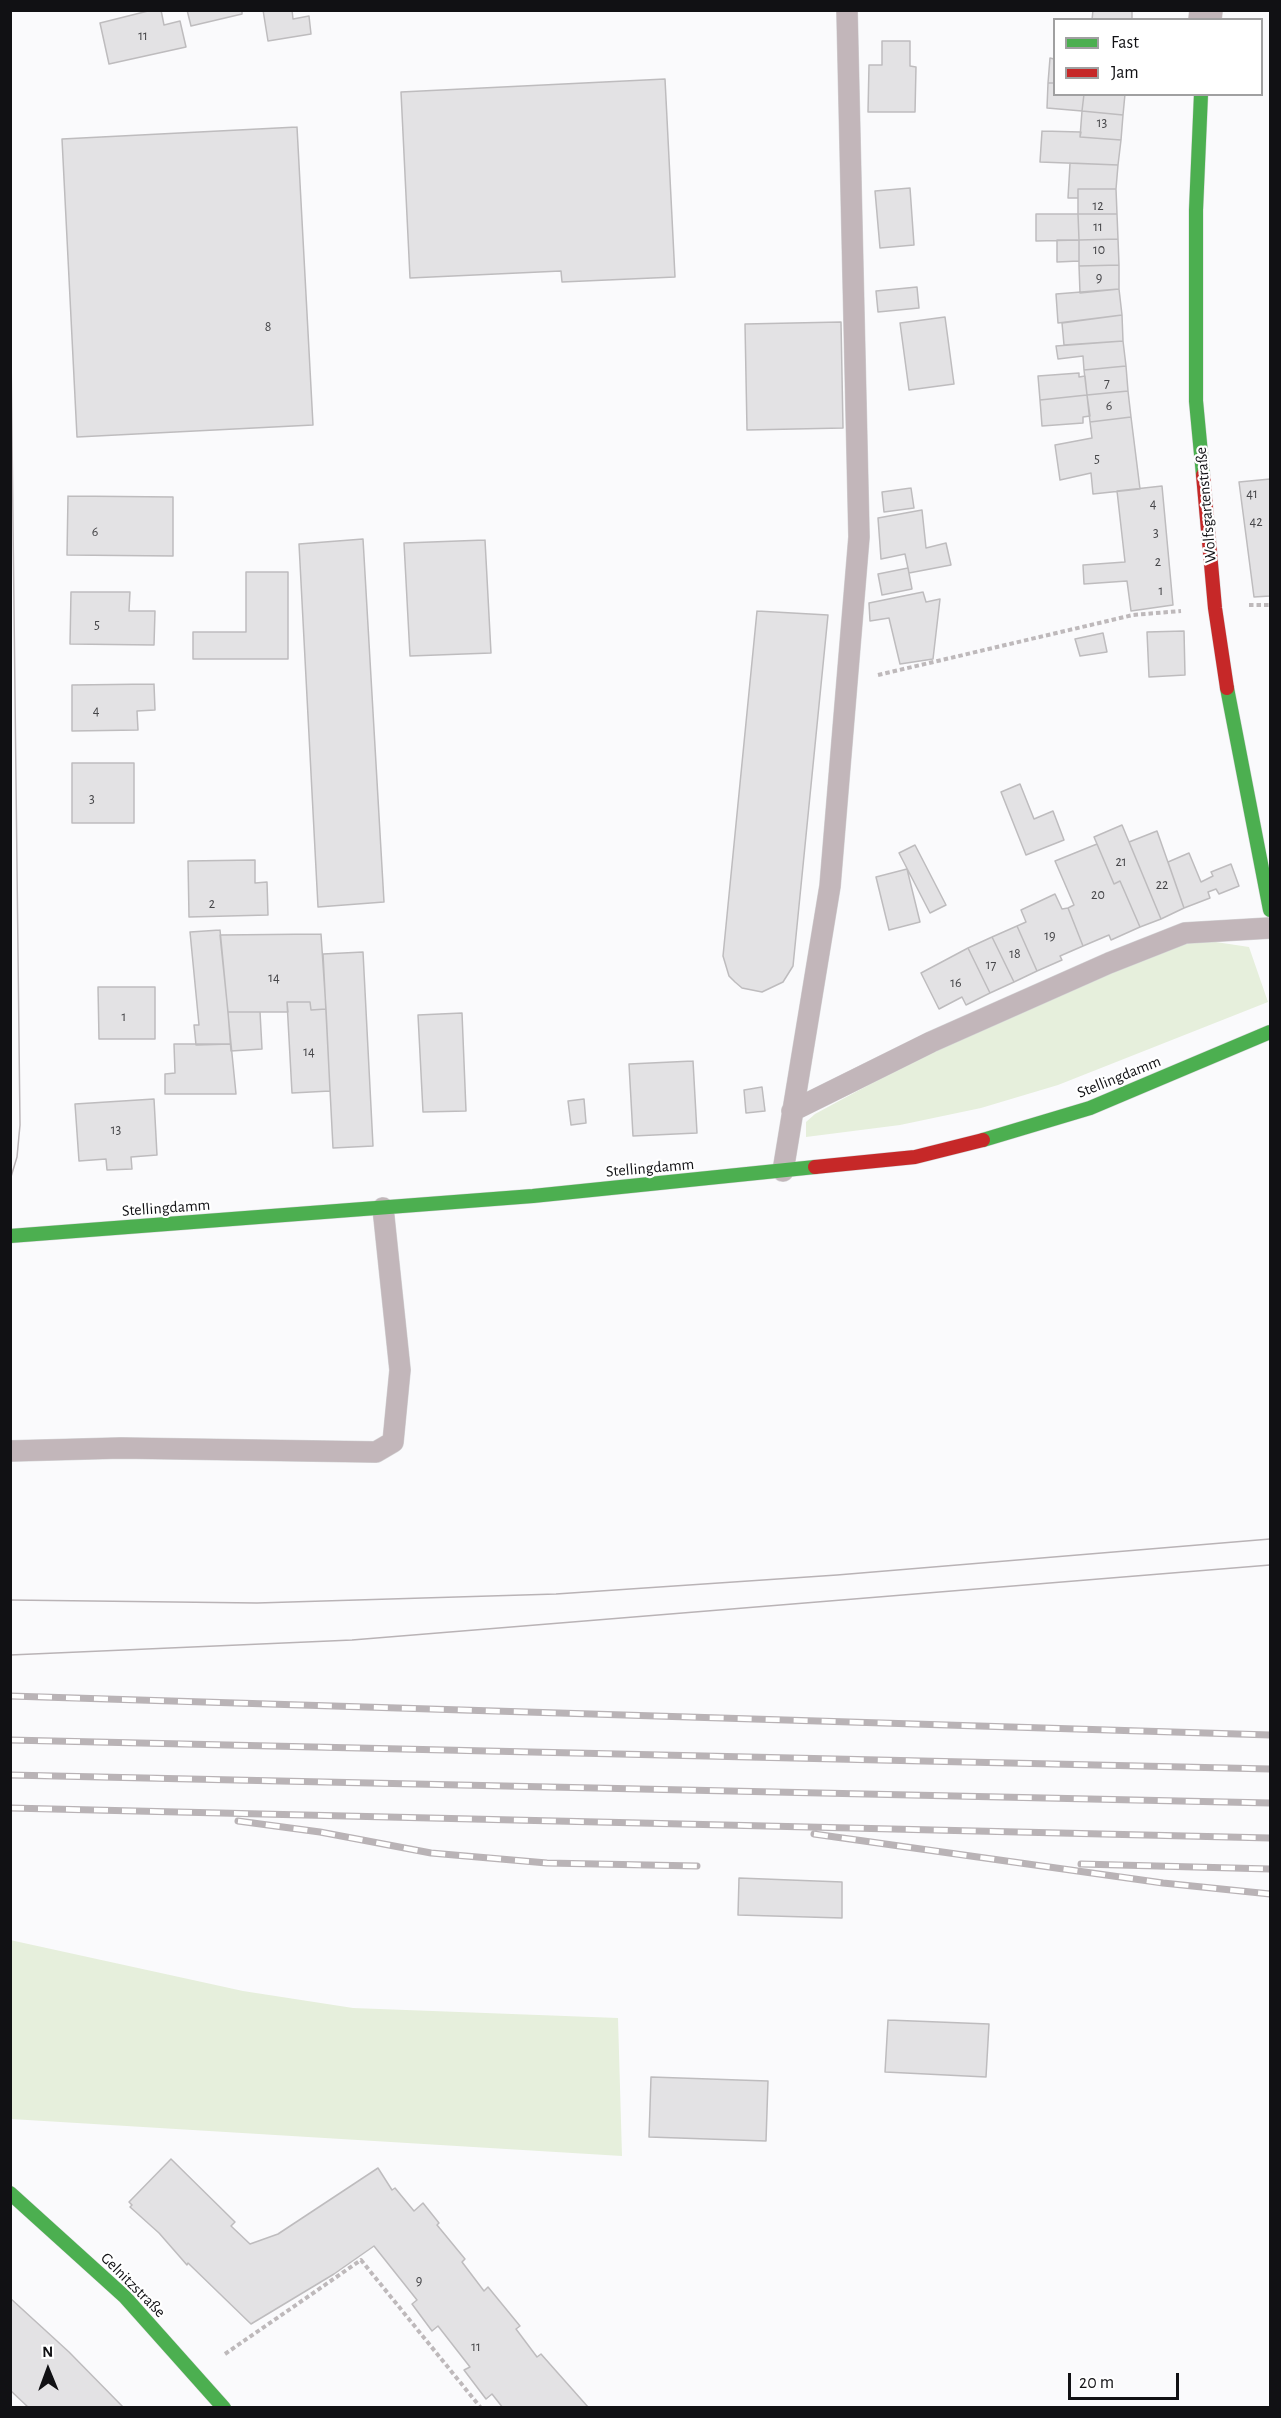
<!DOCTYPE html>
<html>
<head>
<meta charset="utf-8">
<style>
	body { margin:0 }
	#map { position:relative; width:1281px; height:2418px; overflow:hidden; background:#fafafc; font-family:"Alegreya Sans",sans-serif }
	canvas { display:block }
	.frame { position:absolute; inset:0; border:12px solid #111114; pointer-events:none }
	.legend { position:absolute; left:1053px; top:18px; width:210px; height:78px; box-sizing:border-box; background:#fff; border:2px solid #a0a0a1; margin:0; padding:8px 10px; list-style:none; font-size:18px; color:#111114 }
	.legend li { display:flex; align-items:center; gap:12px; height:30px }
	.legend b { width:30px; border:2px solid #a0a0a1 }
	.north { position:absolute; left:18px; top:2340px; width:60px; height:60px; -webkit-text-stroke:4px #fff; paint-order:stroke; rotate:359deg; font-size:16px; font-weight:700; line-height:24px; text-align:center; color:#111114 }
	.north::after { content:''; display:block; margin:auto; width:21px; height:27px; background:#111114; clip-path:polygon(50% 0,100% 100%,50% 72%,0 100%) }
	.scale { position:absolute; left:1068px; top:2373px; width:111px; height:27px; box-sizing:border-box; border:3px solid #111114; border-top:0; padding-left:8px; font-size:18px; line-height:21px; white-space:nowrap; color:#111114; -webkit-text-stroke:4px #fff; paint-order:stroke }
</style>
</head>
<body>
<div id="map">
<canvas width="1281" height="2418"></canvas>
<div class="frame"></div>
<ul class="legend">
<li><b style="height:8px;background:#4caf50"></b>Fast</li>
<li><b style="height:8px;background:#c62828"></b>Jam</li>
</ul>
<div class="north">N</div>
<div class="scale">20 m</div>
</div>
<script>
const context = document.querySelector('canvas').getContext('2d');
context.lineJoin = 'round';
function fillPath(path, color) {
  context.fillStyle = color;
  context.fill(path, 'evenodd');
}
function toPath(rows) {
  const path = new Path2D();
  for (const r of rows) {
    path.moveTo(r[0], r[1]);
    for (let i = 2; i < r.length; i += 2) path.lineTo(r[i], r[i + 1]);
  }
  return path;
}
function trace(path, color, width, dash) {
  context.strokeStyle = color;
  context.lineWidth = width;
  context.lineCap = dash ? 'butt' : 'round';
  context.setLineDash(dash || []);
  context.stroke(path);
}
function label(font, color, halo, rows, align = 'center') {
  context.font = font + ' "Alegreya Sans",sans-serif';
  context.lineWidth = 4.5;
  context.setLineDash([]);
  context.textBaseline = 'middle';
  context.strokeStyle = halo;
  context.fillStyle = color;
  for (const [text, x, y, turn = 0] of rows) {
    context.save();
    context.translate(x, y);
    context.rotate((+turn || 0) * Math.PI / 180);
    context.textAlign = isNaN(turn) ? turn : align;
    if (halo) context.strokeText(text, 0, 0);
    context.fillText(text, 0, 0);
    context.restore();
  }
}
const green = toPath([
	[1196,939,1249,947,1268,1002,1058,1085,981,1108,900,1125,806,1137,806,1122,815,1114,887,1075,975,1031,1125,964],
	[10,1940,243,1991,353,2008,618,2018,622,2156,11,2119]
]);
const building = toPath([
	[152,10,161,10,164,25,180,21,186,47,109,64,100,23,152,10],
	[187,10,242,10,242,14,191,26,187,10],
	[263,10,292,10,293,19,309,16,311,34,268,41,263,10],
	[1093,10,1132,11,1132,20,1092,20,1093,10],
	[882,41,910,41,910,66,916,67,915,112,868,112,869,65,882,65,882,41],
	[1050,58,1054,59,1054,83,1048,83,1050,58],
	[665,79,675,277,562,282,561,271,410,278,401,92,665,79],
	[1048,83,1054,83,1054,94,1084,94,1082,111,1047,108,1048,83],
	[1084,94,1125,94,1123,115,1082,111,1084,94],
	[1082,111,1123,115,1121,140,1080,137,1082,111],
	[297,127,313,425,77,437,62,139,297,127],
	[1042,131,1081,132,1080,137,1121,140,1118,165,1040,162,1042,131],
	[1070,163,1118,165,1116,189,1078,189,1078,198,1068,198,1070,163],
	[910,188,914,245,880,248,875,191,910,188],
	[1078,189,1116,189,1117,214,1078,214,1078,189],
	[1036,214,1078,214,1079,240,1036,241,1036,214],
	[1078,214,1117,214,1118,239,1079,240,1078,214],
	[1118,239,1119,265,1079,266,1079,240,1118,239],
	[1057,240,1079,240,1079,261,1057,262,1057,240],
	[1119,265,1119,289,1080,293,1079,266,1119,265],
	[917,287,919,308,878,312,876,291,917,287],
	[1119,289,1122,315,1058,323,1056,294,1119,289],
	[1122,315,1123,341,1064,345,1062,323,1122,315],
	[945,317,954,384,909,390,900,323,945,317],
	[841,322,843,428,747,430,745,324,841,322],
	[1123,341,1126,366,1084,370,1083,356,1058,359,1056,346,1123,341],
	[1126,366,1128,391,1087,395,1084,370,1126,366],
	[1079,373,1079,377,1085,376,1087,395,1040,400,1038,376,1079,373],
	[1128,391,1131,417,1090,422,1087,395,1128,391],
	[1087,395,1090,416,1083,417,1083,423,1042,426,1040,400,1087,395],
	[1131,417,1140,489,1093,494,1091,473,1060,480,1055,445,1092,438,1090,422,1131,417],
	[1270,479,1270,596,1254,597,1239,482,1270,479],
	[1162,486,1173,605,1131,611,1127,581,1084,584,1083,565,1125,562,1117,491,1162,486],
	[911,488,914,508,884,512,882,492,911,488],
	[68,496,173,497,173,556,67,555,68,496],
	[922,510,926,548,946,543,951,565,909,573,905,554,881,559,878,518,922,510],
	[363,539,384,902,318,907,299,544,363,539],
	[485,540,491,653,410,656,404,543,485,540],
	[908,568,912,589,882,595,878,574,908,568],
	[246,572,288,572,288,659,193,659,193,632,246,632,246,572],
	[71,592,130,592,129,611,155,611,154,645,70,644,71,592],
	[923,592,926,602,940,599,933,659,900,664,889,618,870,621,869,603,923,592],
	[757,611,828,615,793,966,783,982,762,992,742,988,735,982,729,976,723,956,757,611],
	[1184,631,1185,675,1149,677,1147,632,1184,631],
	[1103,633,1107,652,1080,656,1075,639,1103,633],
	[154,684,155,710,137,711,138,730,72,731,72,685,154,684],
	[72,763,134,763,134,823,72,823,72,763],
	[1020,784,1034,819,1053,811,1064,840,1026,855,1001,792,1020,784],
	[1122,825,1161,919,1140,927,1120,881,1114,884,1094,837,1122,825],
	[1157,831,1184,908,1161,919,1129,842,1157,831],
	[1097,844,1114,884,1120,881,1140,927,1111,940,1109,935,1083,946,1068,908,1074,905,1055,861,1097,844],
	[915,845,946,905,930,913,899,853,915,845],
	[1189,853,1201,882,1213,876,1211,872,1231,864,1239,886,1219,894,1216,889,1208,892,1210,898,1184,908,1168,862,1189,853],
	[255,860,255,883,267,882,268,915,189,917,188,861,255,860],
	[907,869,920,922,889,930,876,877,907,869],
	[1055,894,1062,909,1068,908,1083,946,1060,956,1062,960,1037,971,1017,926,1026,922,1021,910,1055,894],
	[1017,926,1037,971,1014,982,992,937,1017,926],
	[220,930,231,1044,196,1045,194,1025,199,1025,190,932,220,930],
	[321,934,326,1009,311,1010,310,1002,287,1002,288,1012,228,1012,220,935,321,934],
	[992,937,1014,982,990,993,968,948,992,937],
	[968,948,990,993,966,1005,962,997,939,1009,921,973,968,948],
	[363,952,373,1146,333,1148,323,954,363,952],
	[98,987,155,987,155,1039,99,1039,98,987],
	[287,1002,310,1002,311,1010,326,1009,330,1091,292,1093,287,1002],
	[228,1012,260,1012,262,1049,231,1051,228,1012],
	[462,1013,466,1111,423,1112,418,1015,462,1013],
	[174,1044,231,1044,236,1094,165,1094,165,1074,175,1073,174,1044],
	[693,1061,697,1133,633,1136,629,1064,693,1061],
	[762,1087,765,1111,746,1113,744,1090,762,1087],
	[154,1099,157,1155,131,1157,132,1169,107,1170,106,1159,79,1161,75,1104,154,1099],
	[584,1099,586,1123,571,1125,568,1101,584,1099],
	[739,1878,842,1882,842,1918,738,1915,739,1878],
	[888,2020,989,2024,986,2077,885,2072,888,2020],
	[651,2077,768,2081,766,2141,649,2137,651,2077],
	[171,2159,235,2222,231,2226,250,2244,278,2234,378,2168,392,2190,395,2188,414,2211,423,2203,439,2223,437,2225,465,2259,462,2262,484,2291,488,2287,520,2326,516,2329,537,2357,541,2354,588,2407,503,2408,492,2394,486,2399,464,2370,470,2367,438,2326,432,2331,412,2304,417,2300,374,2246,334,2274,251,2324,188,2263,187,2265,159,2233,130,2207,132,2205,129,2202,171,2159],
	[10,2298,69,2352,124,2408,29,2408,10,2390,10,2298]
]);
const path = toPath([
	[1249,605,1270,605],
	[878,675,1133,615,1181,611],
	[225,2354,361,2260,481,2408]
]);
const lane = toPath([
	[792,1111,931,1042,1109,963,1185,933,1270,928],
	[783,1171,830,886,859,537,847,10],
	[10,1451,121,1448,376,1452,393,1442,400,1370,383,1208]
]);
const street = toPath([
	[1205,20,1206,10]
]);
const fast = toPath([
	[1201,94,1196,210,1196,401,1203,475],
	[1227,688,1270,910],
	[983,1140,1090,1108,1270,1032],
	[10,1236,533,1196,815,1167],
	[10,2193,125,2297,224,2408]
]);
const jam = toPath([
	[1203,475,1215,608,1227,688],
	[815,1167,915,1157,983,1140]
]);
const tram = toPath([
	[10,264,20,1125,17,1157,10,1180],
	[10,1600,257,1603,556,1594,837,1575,1270,1539],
	[10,1655,352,1640,1270,1565]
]);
const rail = toPath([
	[10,1696,1270,1735],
	[10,1740,1270,1769],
	[10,1775,1270,1803],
	[10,1808,1270,1838],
	[238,1821,320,1832,431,1853,547,1863,697,1866],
	[814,1834,1163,1883,1270,1894],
	[1081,1864,1270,1869]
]);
const numberNames = [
	["11",143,36],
	["13",1102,123],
	["12",1098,206],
	["11",1098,227],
	["10",1099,250],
	["9",1099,278],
	["8",268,327],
	["7",1107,383],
	["6",1109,406],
	["5",1097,459],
	["41",1252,494],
	["4",1153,504],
	["42",1256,522],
	["6",95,532],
	["3",1156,533],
	["2",1158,562],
	["1",1161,591],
	["5",97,625],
	["4",96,711],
	["3",92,799],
	["21",1121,862],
	["22",1162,885],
	["20",1098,895],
	["2",212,904],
	["19",1050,936],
	["18",1015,954],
	["17",991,965],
	["14",274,978],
	["16",956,983],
	["1",124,1017],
	["14",309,1052],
	["13",116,1130],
	["9",419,2281],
	["11",476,2347]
];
const streetNames = [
	["Wolfsgartenstraße",1206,505,-95],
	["Stellingdamm",1119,1077,-22],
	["Stellingdamm",650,1168,-5],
	["Stellingdamm",166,1208,-4],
	["Gelnitzstraße",133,2285,45]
];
fillPath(green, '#e6efdc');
fillPath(building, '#e3e2e4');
trace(building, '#bebcbe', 1.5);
trace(lane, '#d5d5d7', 22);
trace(street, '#d5d5d7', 34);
trace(fast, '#d5d5d7', 15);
trace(jam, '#d5d5d7', 15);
trace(path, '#beb9bb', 4, [4.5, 3]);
trace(lane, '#c2b6ba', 21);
trace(street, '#c2b6ba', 33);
trace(fast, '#4caf50', 14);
trace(jam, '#c62828', 14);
trace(tram, '#b9b3b6', 1.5);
trace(rail, '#b9b3b6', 7);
trace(rail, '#fff', 4.5, [14]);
label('14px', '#464649', null, numberNames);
label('16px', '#111114', '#fff', streetNames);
</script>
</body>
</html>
